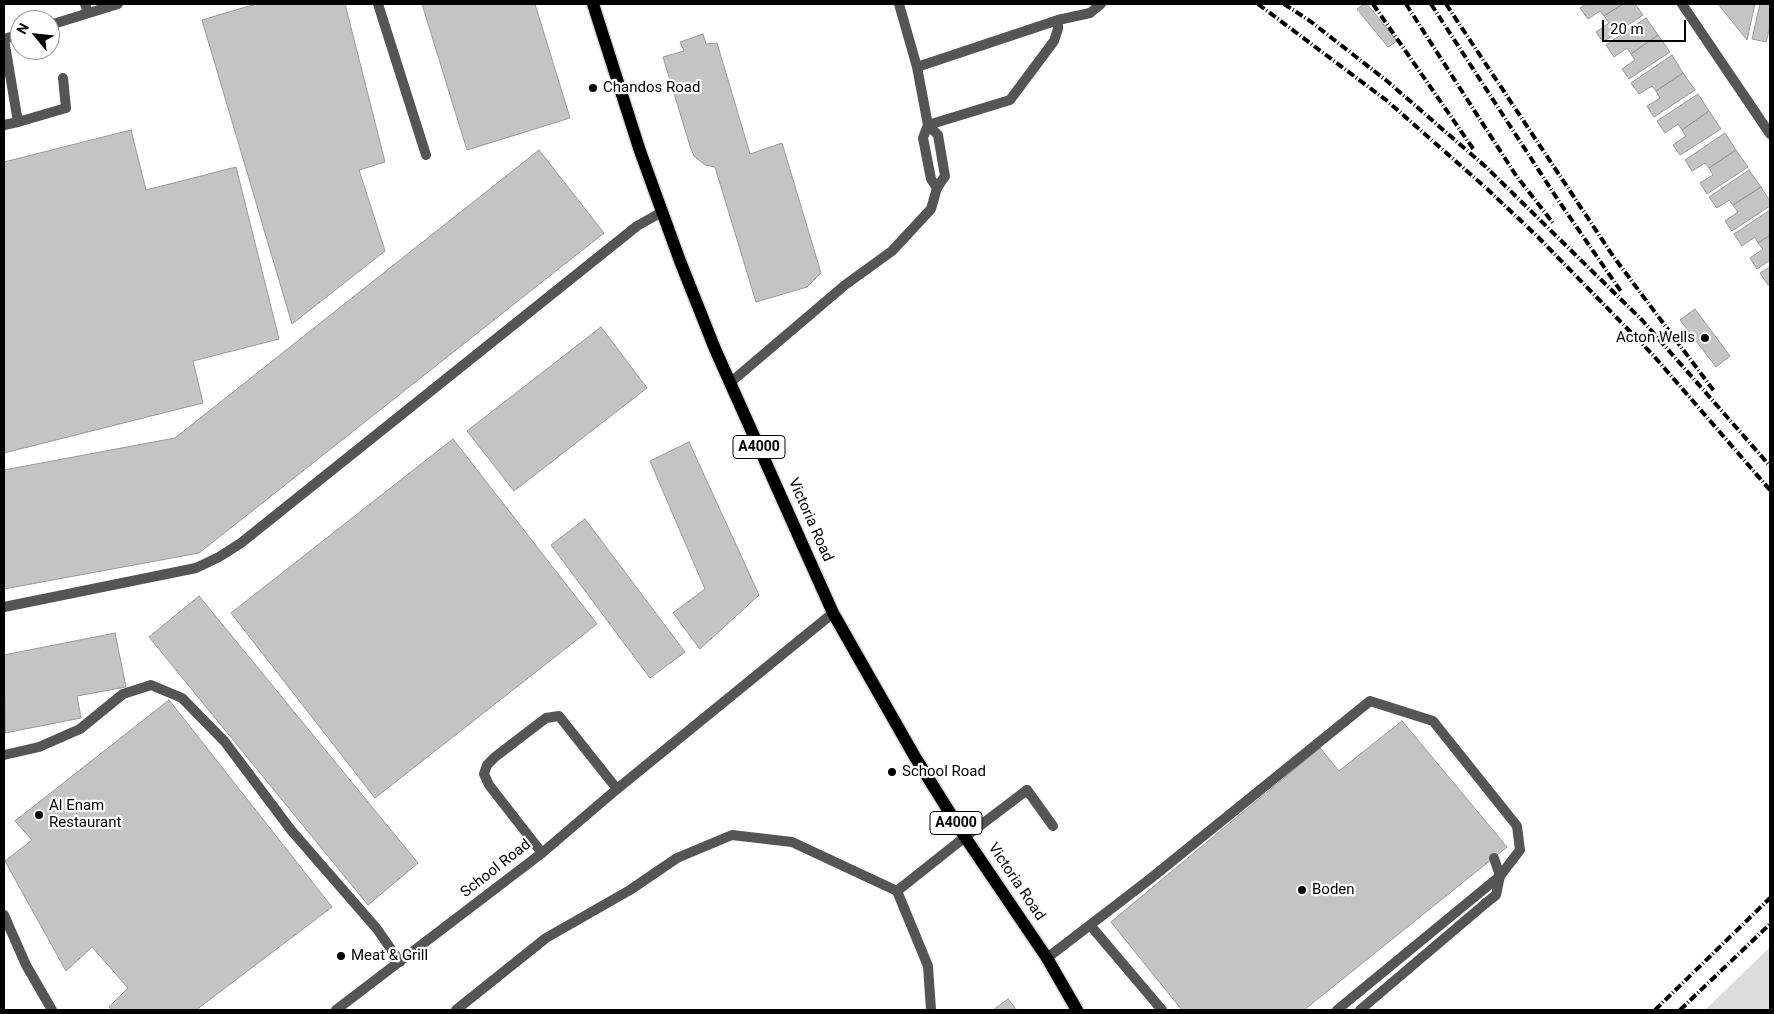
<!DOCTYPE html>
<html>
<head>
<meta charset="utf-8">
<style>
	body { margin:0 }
	#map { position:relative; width:1774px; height:1014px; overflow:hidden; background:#fff; font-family:Roboto,sans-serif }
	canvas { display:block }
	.frame { position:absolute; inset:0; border:5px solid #000; pointer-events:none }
	.north { position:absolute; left:10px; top:10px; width:50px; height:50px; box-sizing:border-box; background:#fff; border:1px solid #999; border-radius:50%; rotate:298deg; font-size:14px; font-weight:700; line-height:20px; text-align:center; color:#000 }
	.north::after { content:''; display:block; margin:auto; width:18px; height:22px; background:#000; clip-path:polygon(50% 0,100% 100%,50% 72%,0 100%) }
	.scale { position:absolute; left:1602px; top:20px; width:84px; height:22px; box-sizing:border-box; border:2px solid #000; border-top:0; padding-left:6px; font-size:15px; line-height:18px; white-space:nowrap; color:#000; -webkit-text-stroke:4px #fff; paint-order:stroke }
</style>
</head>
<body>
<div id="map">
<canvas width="1774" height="1014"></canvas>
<div class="frame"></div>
<div class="north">N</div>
<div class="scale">20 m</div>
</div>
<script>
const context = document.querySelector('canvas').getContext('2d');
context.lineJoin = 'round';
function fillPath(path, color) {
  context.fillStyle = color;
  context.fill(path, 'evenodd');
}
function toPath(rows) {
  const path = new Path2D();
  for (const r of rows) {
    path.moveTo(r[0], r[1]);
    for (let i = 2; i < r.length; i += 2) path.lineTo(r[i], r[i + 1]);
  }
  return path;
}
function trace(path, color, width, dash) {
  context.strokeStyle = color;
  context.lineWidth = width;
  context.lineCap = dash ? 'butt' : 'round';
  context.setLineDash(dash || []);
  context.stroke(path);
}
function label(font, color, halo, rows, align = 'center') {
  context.font = font + ' Roboto,sans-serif';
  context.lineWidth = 4.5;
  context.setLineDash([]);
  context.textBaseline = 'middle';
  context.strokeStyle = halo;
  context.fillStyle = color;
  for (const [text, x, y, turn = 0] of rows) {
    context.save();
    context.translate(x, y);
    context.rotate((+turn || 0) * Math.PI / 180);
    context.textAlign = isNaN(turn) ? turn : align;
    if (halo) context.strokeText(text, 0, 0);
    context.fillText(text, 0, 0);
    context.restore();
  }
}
const green = toPath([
	[1770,947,1770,1010,1705,1010]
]);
const building = toPath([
	[256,4,345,4,385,162,359,170,385,251,292,324,202,20,256,4],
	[422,4,535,4,570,118,467,150,422,4],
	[1364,4,1367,4,1397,41,1388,47,1357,9,1364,4],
	[1586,4,1623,4,1604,16,1600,11,1588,19,1580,8,1586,4],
	[1623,4,1635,4,1643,15,1603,42,1596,32,1609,23,1604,16,1623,4],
	[1718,4,1755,4,1747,40,1718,4],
	[1760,4,1770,4,1770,27,1766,42,1752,39,1760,4],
	[1646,18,1658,35,1631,54,1627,48,1614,57,1606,45,1646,18],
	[703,34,706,44,717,43,750,154,782,143,821,273,807,287,756,302,715,167,705,165,694,156,690,146,663,57,684,51,680,42,703,34],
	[1658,35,1670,52,1629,79,1622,69,1635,60,1631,54,1658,35],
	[1672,55,1683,73,1656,91,1652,86,1639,94,1631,83,1672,55],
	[1683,73,1695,90,1654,117,1647,106,1660,98,1656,91,1683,73],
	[1698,94,1709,111,1682,130,1678,124,1665,133,1657,121,1698,94],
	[1709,111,1721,129,1680,155,1673,145,1686,136,1682,130,1709,111],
	[131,130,146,190,236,167,279,339,193,361,203,403,4,453,4,162,131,130],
	[1725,133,1736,150,1709,168,1705,163,1692,171,1685,160,1725,133],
	[539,150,604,233,199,553,4,589,4,470,175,438,539,150],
	[1736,150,1748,167,1707,194,1700,183,1713,175,1709,168,1736,150],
	[1749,170,1761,187,1733,205,1729,200,1717,208,1709,197,1749,170],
	[1761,187,1770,201,1770,206,1732,231,1725,221,1738,212,1733,205,1761,187],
	[1770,210,1770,235,1758,243,1755,237,1742,246,1734,234,1770,210],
	[1770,235,1770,260,1757,269,1750,258,1763,249,1758,243,1770,235],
	[1770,267,1770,284,1768,285,1760,273,1770,267],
	[1695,309,1730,356,1716,367,1680,320,1695,309],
	[601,327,647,388,514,491,467,431,601,327],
	[453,439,597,624,375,798,231,613,453,439],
	[689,442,759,595,700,649,673,613,705,589,650,461,689,442],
	[585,519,685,652,650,678,551,545,585,519],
	[199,596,418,863,368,905,149,637,199,596],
	[115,633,126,687,77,696,81,718,5,733,4,655,115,633],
	[169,700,332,907,196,1010,112,1010,109,1007,128,988,92,947,66,971,5,861,32,840,15,821,169,700],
	[1402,721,1507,847,1304,1010,1182,1010,1111,922,1320,748,1339,771,1402,721],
	[1008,999,1017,1010,993,1010,1008,999]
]);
const lane = toPath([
	[85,4,88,13],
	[378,4,426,155],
	[899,4,917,67,928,125,1010,100,1054,41,1058,29,1058,20],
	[4,39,18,122,4,125],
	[917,67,1058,20,1090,13,1101,4],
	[18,122,66,108,63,78],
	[731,382,845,285,892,251,931,209,937,188,945,176,938,135,928,125,923,138,931,179,937,188],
	[4,607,196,568,219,557,241,543,637,226,662,212],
	[4,755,39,747,80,729,123,694,151,685,182,698,225,742,291,830,377,929,400,962],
	[1027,790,1053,826],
	[542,853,489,785,484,774,487,765,495,757,546,718,559,716,617,789],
	[897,891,965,837],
	[1090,925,1162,1010],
	[1047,958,1150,879,1370,701,1433,721,1517,826,1520,850,1500,876,1337,1010],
	[456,1010,546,938,630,890,677,858,732,835,792,842,897,891,928,966,931,1010],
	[1360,1010,1486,903]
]);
const street = toPath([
	[1682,4,1770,134],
	[50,25,118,4],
	[4,39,20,34],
	[965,837,1027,790],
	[4,915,26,965,52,1010],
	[336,1010,542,853,617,789,833,613]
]);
const primary = toPath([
	[593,4,640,151,680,261,715,349,833,613,915,757,965,837,1047,958,1077,1010]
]);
const rail = toPath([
	[1258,4,1386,100,1484,186,1538,237,1653,355,1770,490],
	[1284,4,1310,21,1387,81,1486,167,1642,320,1770,466],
	[1373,4,1474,150],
	[1406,4,1515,174,1553,223],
	[1431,4,1558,200,1622,293],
	[1446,4,1613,256,1714,391],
	[1655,1010,1770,898],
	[1680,1010,1770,924]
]);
const laneBridge = toPath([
	[1486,903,1496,895,1500,876,1494,858]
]);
const markers = [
	[593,88,5,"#000"],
	[1705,338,5,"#000"],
	[892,772,5,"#000"],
	[39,815,5,"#000"],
	[1302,890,5,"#000"],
	[341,956,5,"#000"]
];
const shields = [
	[759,447,52],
	[956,823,52]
];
const shieldNames = [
	["A4000",759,447],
	["A4000",956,823]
];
const poiNames = [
	["Chandos Road",603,88],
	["Acton Wells",1695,338,"right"],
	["School Road",902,772],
	["Al Enam",49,806],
	["Restaurant",49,823],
	["Boden",1312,890],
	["Meat & Grill",351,956]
];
const streetNames = [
	["Victoria Road",810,520,66],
	["School Road",496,869,-38],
	["Victoria Road",1016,882,56]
];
fillPath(green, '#dcdcdc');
fillPath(building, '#c4c4c4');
trace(building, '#999', 1);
trace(primary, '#dbdbdb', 15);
trace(lane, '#555', 10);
trace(street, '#555', 10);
trace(primary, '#000', 12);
trace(rail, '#000', 4, [8, 2.5, 1, 2.5]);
trace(laneBridge, '#555', 10);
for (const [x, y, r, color] of markers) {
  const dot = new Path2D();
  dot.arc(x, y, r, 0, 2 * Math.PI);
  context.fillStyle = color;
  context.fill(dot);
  trace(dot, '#fff', 2);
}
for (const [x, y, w] of shields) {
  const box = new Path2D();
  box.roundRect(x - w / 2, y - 11.5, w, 23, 4);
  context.fillStyle = '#fff';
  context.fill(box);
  trace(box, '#000', 1);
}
label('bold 14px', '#000', null, shieldNames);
label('15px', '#000', '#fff', poiNames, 'left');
label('15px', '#000', '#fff', streetNames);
</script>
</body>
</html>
